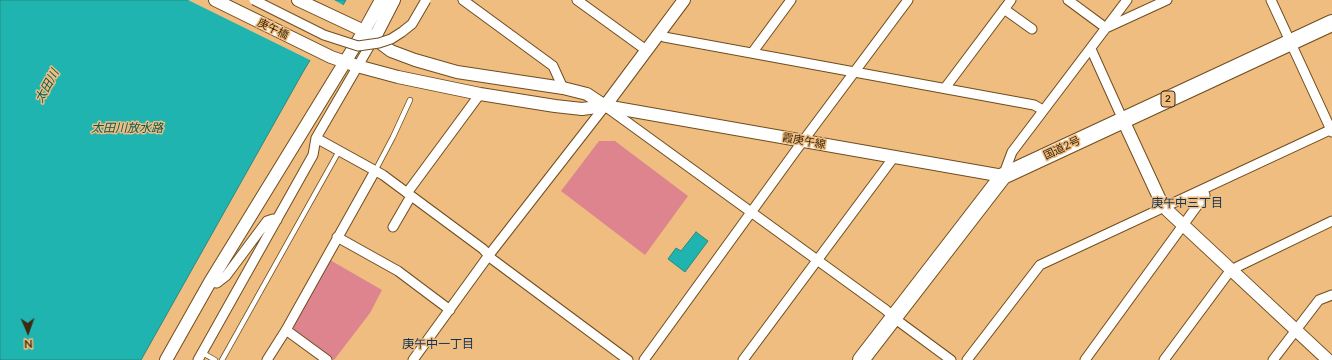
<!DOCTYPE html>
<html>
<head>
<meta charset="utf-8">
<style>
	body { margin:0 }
	#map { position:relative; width:1332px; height:360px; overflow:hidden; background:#efbd7f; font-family:Lato,sans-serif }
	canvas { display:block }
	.north { position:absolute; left:8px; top:312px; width:40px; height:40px; -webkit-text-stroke:3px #efbd7f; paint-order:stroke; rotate:178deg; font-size:11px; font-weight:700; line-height:16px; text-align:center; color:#3c290e }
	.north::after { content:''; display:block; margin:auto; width:14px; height:18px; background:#3c290e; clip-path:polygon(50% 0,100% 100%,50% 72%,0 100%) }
</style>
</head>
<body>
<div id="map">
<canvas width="1332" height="360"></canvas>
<div class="north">N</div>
</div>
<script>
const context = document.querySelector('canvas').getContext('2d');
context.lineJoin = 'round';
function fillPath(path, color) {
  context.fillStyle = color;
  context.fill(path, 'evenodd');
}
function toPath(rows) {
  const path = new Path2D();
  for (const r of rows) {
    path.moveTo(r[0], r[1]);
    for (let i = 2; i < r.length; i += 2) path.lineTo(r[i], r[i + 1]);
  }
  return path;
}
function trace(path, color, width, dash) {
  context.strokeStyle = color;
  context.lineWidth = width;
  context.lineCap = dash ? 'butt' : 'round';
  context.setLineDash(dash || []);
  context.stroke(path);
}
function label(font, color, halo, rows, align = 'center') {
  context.font = font + ' Lato,"Noto Sans JP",sans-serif';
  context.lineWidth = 3;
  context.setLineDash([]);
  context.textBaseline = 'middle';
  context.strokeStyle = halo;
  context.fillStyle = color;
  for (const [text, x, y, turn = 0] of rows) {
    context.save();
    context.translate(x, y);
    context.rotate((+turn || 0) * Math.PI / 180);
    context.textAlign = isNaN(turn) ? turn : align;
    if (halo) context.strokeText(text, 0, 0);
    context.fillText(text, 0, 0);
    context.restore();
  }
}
const green = toPath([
	[599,141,615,141,688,196,645,255,561,191],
	[330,260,382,290,370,313,334,360,295,332,293,326]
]);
const water = toPath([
	[0,0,346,0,303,72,141,360,0,360,0,0],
	[696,232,708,241,685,272,668,259,676,248,681,251,696,232]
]);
const pier = toPath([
	[188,0,334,0,345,6,312,61]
]);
const lane = toPath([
	[375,171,393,137,410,100],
	[201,352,215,360],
	[222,360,339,151]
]);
const street = toPath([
	[463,0,553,66,563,88],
	[577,0,646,50],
	[1068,0,1106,28,1167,0],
	[1271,0,1332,132],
	[1004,9,1032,29],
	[659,33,664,37,1034,105,1043,110],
	[1091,49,1123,120],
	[752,53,791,0],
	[945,88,1011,0],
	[316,138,373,40],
	[1003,176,1012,152,1127,0],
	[407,193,480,94],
	[393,227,411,196],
	[337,237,398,271,450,310],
	[210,282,217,283,226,276,267,221,273,219,277,220],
	[286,330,327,360],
	[198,360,313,155,316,138,383,175,483,249,492,259,628,360],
	[267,360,286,330,375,171],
	[413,360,489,255,605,106,886,310,894,318,951,360],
	[644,360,797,149,908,0],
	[743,360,894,157],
	[967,360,1040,265,1332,129],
	[1085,360,1205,195,1203,190],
	[1164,360,1227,275,1237,267,1332,221],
	[1273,360,1319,300,1332,295]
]);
const secondary = toPath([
	[215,0,331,57,357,66,398,77,480,94,555,106,582,109,605,106,1003,176],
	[298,0,364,31,391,51,415,60,457,72,563,88,587,94,605,106],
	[367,44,374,39,394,0],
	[605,106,684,0],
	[1123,120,1161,202,1167,210,1328,360],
	[166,360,210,282,364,31,381,0]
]);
const highway = toPath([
	[861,360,1003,176,1332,23]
]);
const streetBridge = toPath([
	[254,0,324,35,358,46,379,43,391,39,402,32,412,24,426,0]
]);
const shields = [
	[1168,99,14]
];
const shieldNames = [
	["2",1168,99]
];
const streetNames = [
	["庚午橋",273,29,26],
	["霞庚午線",804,141,10],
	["国道2号",1062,148,-25]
];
const waterNames = [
	["太田川",47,86,-61],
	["太田川放水路",127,128]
];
const neighbourhoodNames = [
	["庚午中三丁目",1187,203],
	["庚午中一丁目",438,344]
];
fillPath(green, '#dd848f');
fillPath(water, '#20b4b0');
trace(water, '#288a7f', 1);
fillPath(pier, '#efbd7f');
trace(lane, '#704d1e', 6);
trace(street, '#704d1e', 11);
trace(secondary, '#704d1e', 14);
trace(highway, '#704d1e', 18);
trace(lane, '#fff', 4.5);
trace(street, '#fff', 9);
trace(secondary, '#fff', 12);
trace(highway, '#fff', 16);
trace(streetBridge, '#704d1e', 11, []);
trace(streetBridge, '#fff', 9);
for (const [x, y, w] of shields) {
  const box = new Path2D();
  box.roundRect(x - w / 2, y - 8, w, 16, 3);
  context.fillStyle = '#efbd7f';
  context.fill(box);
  trace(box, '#3c290e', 1);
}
label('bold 10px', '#3c290e', null, shieldNames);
label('11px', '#3c290e', '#efbd7f', streetNames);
label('italic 12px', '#095957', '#efbd7f', waterNames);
label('12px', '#0d3359', '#efbd7f', neighbourhoodNames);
</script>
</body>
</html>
